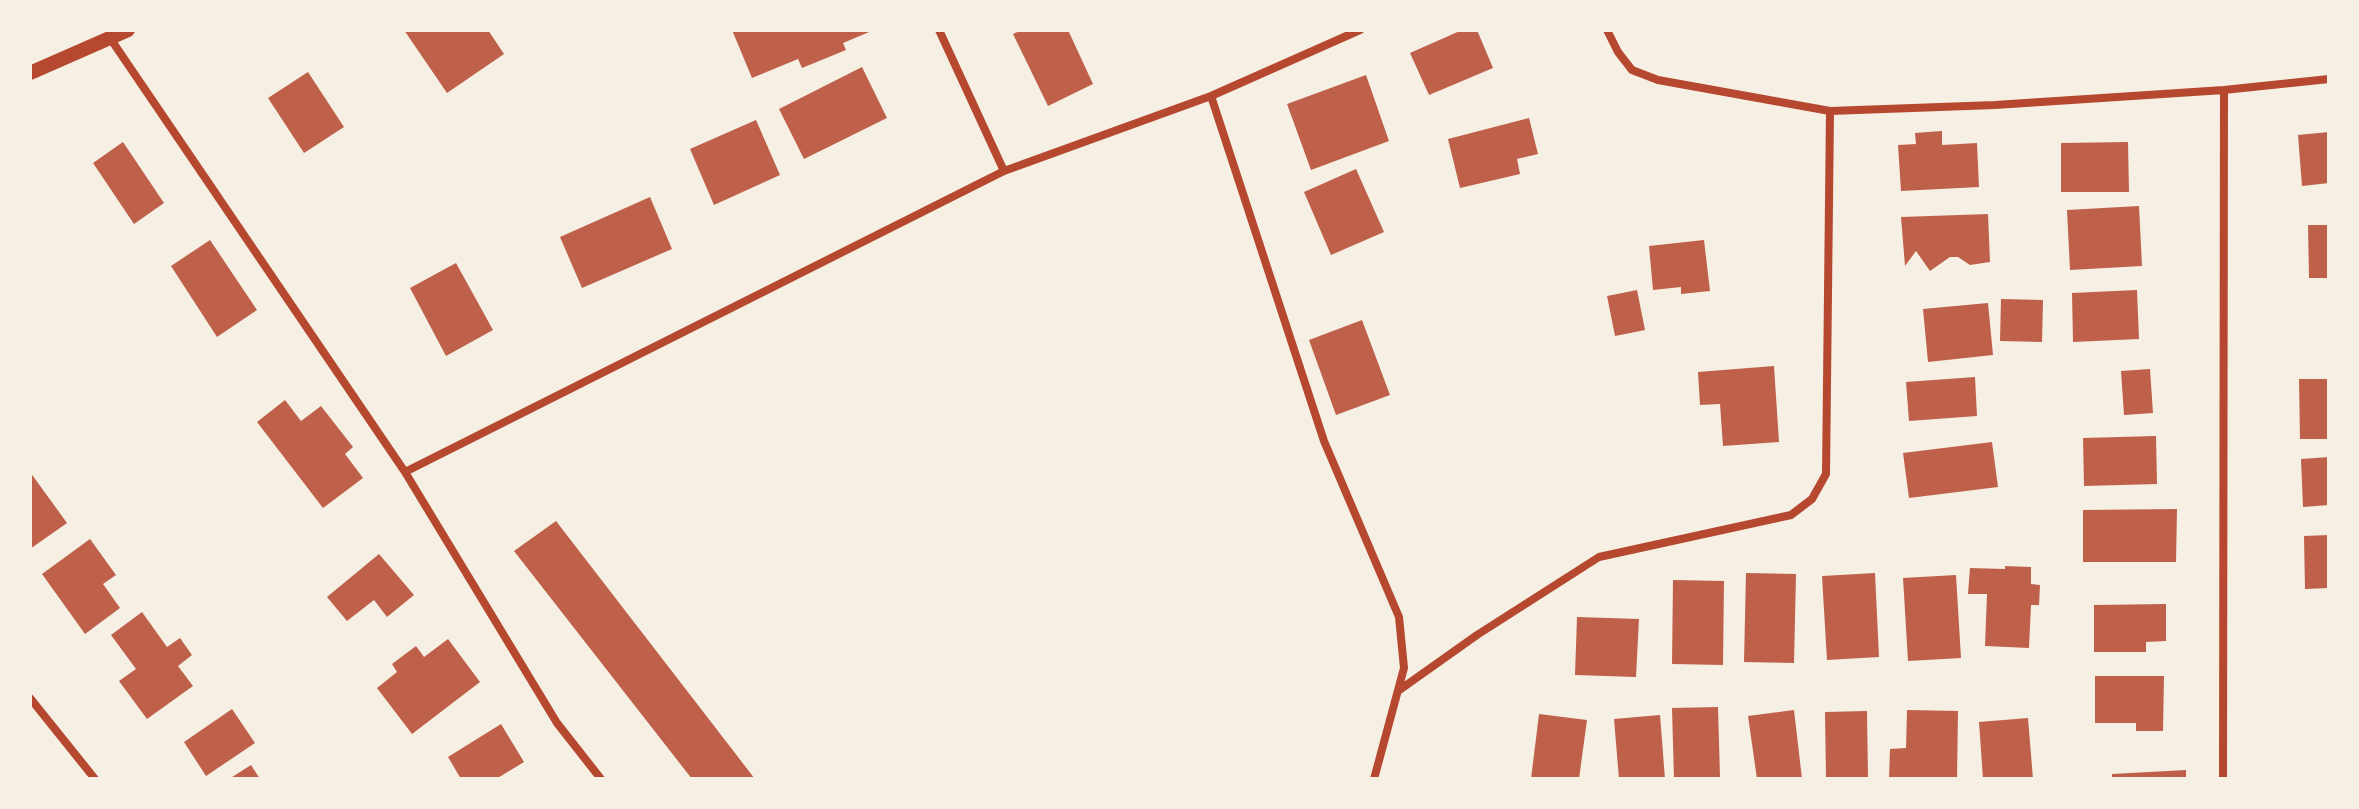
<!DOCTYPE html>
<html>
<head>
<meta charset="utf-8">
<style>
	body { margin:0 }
	#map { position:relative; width:2359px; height:809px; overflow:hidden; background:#f6efe4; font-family:"PT Sans",sans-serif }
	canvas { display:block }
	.frame { position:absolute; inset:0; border:32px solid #f6efe4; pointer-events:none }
</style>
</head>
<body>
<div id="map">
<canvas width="2359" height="809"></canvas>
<div class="frame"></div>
</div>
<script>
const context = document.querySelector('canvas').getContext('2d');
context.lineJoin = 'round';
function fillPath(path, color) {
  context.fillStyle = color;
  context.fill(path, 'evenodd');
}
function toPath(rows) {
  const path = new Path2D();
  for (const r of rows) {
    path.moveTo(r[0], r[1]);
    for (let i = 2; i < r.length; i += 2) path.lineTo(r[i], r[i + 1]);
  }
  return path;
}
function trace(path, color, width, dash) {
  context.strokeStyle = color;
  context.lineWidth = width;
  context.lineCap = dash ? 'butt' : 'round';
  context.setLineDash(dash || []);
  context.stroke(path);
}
const building = toPath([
	[404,30,488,30,504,54,447,93],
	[732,30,874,30,843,43,846,50,802,68,798,59,752,78],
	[1022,30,1068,30,1093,84,1048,106,1013,34],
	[1462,30,1477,30,1493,68,1429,95,1410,53],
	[862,67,887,118,804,159,779,109],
	[308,72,344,127,304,153,268,98],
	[1366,75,1389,141,1311,170,1287,104],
	[1529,118,1538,154,1517,159,1520,174,1460,188,1448,139],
	[756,120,780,175,714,205,690,149],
	[1942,131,1942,145,1977,143,1979,187,1901,191,1898,145,1916,144,1915,133],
	[2329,132,2329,183,2302,186,2298,135],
	[123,142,164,203,134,224,93,163],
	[2128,142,2129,192,2061,192,2061,143],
	[1356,169,1384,232,1331,255,1304,192],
	[650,197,672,249,582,288,560,237],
	[2139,206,2142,266,2070,270,2067,210],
	[1988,214,1990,262,1970,265,1958,257,1950,257,1930,271,1916,251,1905,266,1901,217],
	[2308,225,2329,225,2329,278,2309,278],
	[210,240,257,310,217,337,171,266],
	[1704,240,1710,291,1681,294,1681,287,1653,290,1649,246],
	[456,263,493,330,446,356,410,288],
	[1637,290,1645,330,1615,336,1607,296],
	[2137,290,2139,339,2073,342,2072,293],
	[2001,299,2043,300,2042,342,2000,341],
	[1988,303,1993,355,1928,362,1923,309],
	[1362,320,1390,395,1336,415,1309,340],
	[1774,366,1779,442,1723,446,1720,404,1700,405,1698,372],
	[2150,369,2153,413,2124,415,2121,371],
	[1975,377,1977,416,1909,421,1906,382],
	[2299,379,2329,379,2329,439,2300,439],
	[285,400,301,421,321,406,353,447,345,454,363,478,323,508,257,422],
	[2156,436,2157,484,2084,486,2083,438],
	[1992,442,1998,487,1909,498,1903,453],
	[2329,457,2329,505,2303,507,2301,459],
	[30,472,67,523,30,549],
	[2177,509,2176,562,2083,562,2083,510],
	[556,521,755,779,692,779,514,551],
	[2329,535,2329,588,2305,589,2304,536],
	[90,539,116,575,103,584,120,608,85,634,42,574],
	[379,554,414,595,387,617,374,600,347,621,327,597],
	[2005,566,2031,567,2031,584,2040,585,2039,605,2031,605,2029,648,1985,646,1987,594,1968,594,1970,568,2005,569],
	[1746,573,1796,574,1794,663,1744,662],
	[1875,573,1879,657,1827,660,1822,576],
	[1956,575,1961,658,1908,661,1903,578],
	[1673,580,1724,581,1723,665,1672,664],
	[2166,604,2166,641,2146,642,2146,652,2094,652,2094,605],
	[142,612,167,647,180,638,192,655,178,666,193,686,147,719,119,681,136,669,111,635],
	[1577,617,1639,619,1636,677,1575,675],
	[448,639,480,682,412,734,377,688,397,672,392,664,416,646,424,657],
	[2095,676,2164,676,2163,731,2136,731,2136,723,2095,723],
	[1718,707,1720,777,1674,779,1672,708],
	[232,709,255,743,206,776,184,742],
	[1794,710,1802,779,1757,779,1748,716],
	[1907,710,1958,711,1957,779,1889,779,1890,749,1906,748],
	[1867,711,1868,777,1826,778,1825,712],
	[1539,714,1587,720,1579,779,1531,779],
	[1660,715,1665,779,1619,779,1614,719],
	[2028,718,2033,779,1983,779,1979,722],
	[501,724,524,762,496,779,461,779,448,757],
	[251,765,260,779,229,779],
	[2186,770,2186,779,2112,779,2112,774]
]);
const minor = toPath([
	[939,30,1004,171],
	[1607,30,1618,52,1632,70,1658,80,1830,111,1995,105,2224,90,2329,79],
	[110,38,405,472,557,723,601,779],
	[1211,96,1324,441,1399,617,1404,668,1374,779],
	[405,472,1004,171,1211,96,1360,30],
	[1398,691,1477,635,1599,557,1791,515,1812,499,1826,474,1830,111],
	[30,698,95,779],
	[2223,779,2224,90]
]);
const tertiary = toPath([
	[30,73,128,30]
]);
fillPath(building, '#bf614a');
trace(minor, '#b5482f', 8);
trace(tertiary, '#b5482f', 14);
</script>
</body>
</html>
